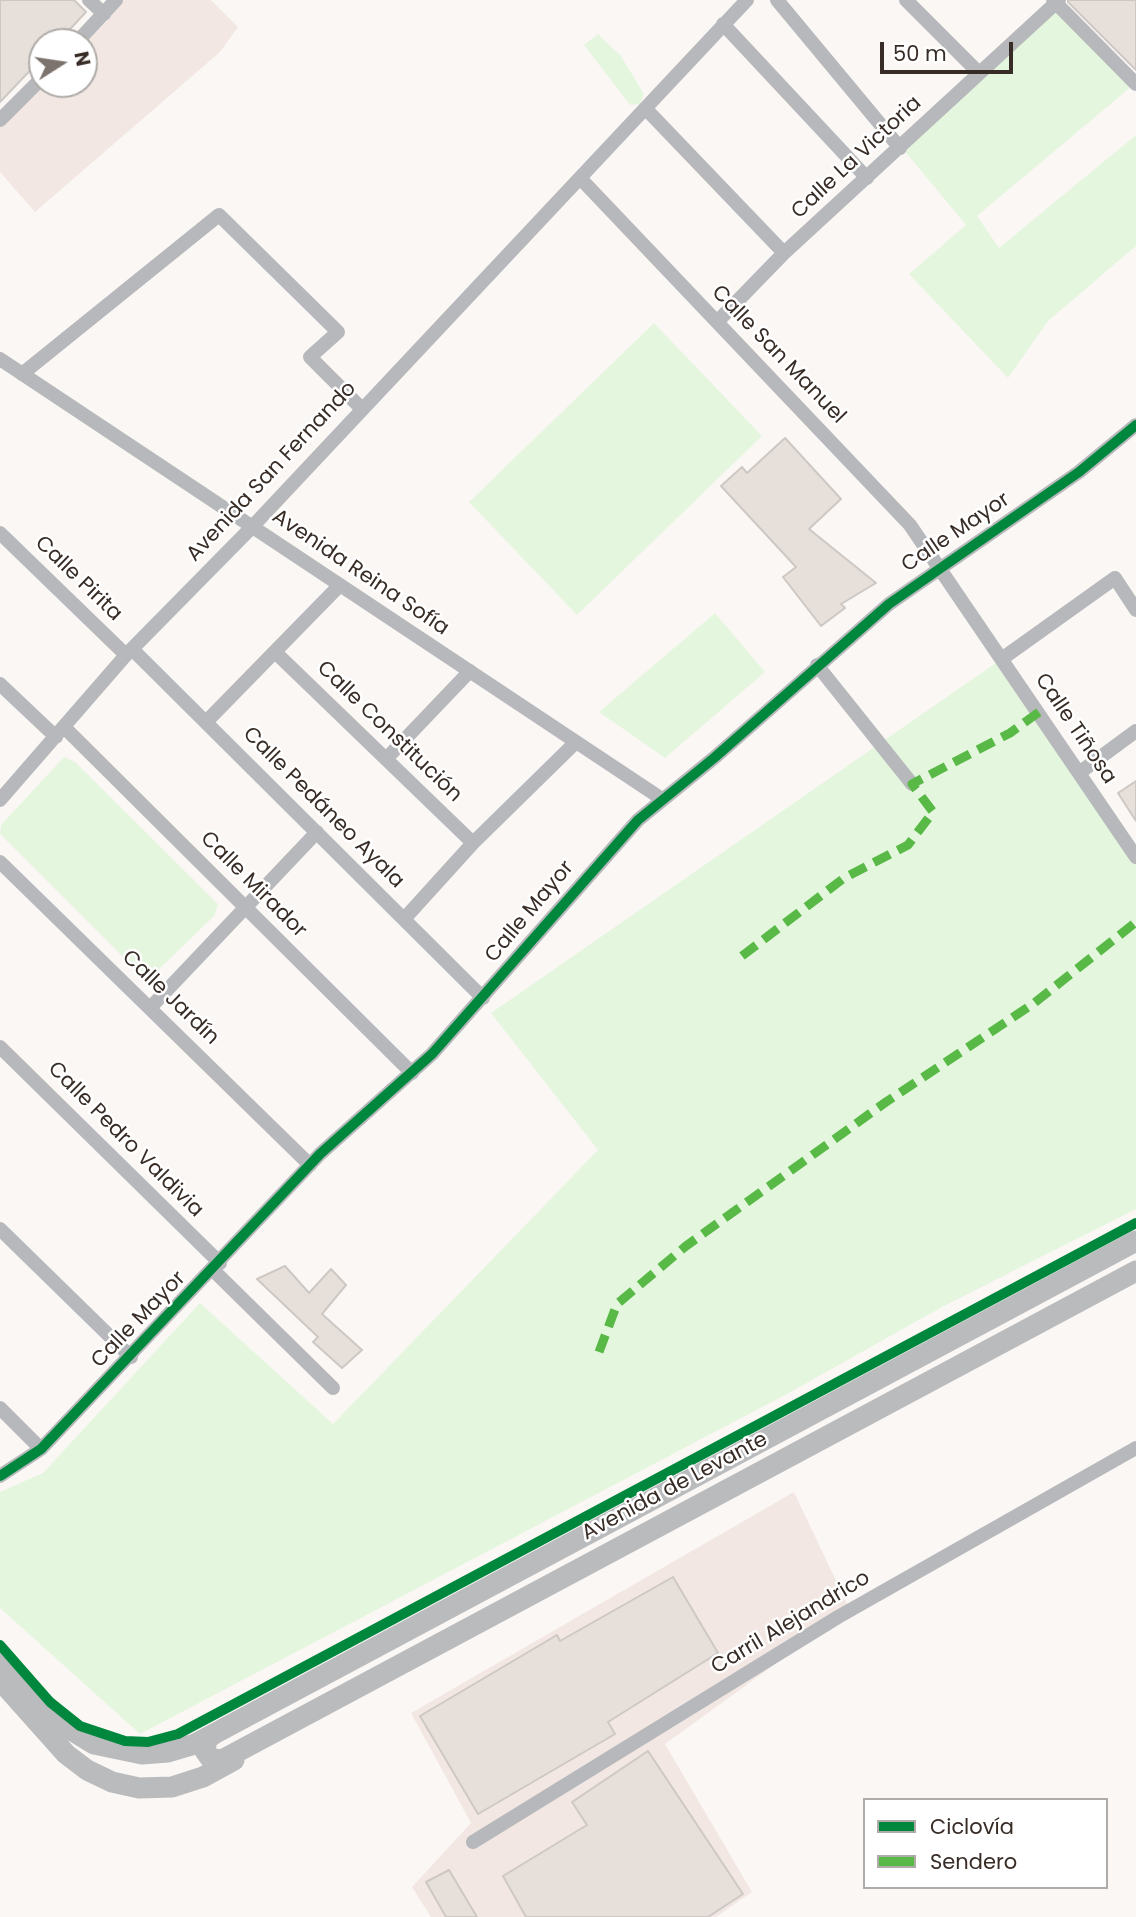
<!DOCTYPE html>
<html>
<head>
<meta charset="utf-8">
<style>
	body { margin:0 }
	#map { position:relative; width:1136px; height:1917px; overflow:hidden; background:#fbf7f5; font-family:Poppins,sans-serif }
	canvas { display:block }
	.legend { position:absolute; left:863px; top:1798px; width:245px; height:91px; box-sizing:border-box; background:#fff; border:2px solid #afaba8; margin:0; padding:9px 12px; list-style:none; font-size:21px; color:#382c26 }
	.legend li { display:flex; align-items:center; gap:14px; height:35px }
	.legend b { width:35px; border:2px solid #afaba8 }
	.north { position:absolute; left:28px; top:28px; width:70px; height:70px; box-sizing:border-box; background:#fff; border:2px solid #afaba8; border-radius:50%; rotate:78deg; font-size:19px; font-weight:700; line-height:28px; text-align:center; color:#382c26 }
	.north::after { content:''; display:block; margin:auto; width:24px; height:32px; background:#7c736e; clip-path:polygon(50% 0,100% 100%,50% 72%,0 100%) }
	.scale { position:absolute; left:880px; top:42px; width:133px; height:32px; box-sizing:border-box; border:4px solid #382c26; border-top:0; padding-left:9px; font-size:21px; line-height:24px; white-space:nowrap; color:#382c26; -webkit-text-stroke:5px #fff; paint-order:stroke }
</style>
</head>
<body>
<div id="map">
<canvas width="1136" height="1917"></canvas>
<ul class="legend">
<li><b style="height:9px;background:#00873e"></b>Ciclovía</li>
<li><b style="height:9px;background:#58b947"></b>Sendero</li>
</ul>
<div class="north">N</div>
<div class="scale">50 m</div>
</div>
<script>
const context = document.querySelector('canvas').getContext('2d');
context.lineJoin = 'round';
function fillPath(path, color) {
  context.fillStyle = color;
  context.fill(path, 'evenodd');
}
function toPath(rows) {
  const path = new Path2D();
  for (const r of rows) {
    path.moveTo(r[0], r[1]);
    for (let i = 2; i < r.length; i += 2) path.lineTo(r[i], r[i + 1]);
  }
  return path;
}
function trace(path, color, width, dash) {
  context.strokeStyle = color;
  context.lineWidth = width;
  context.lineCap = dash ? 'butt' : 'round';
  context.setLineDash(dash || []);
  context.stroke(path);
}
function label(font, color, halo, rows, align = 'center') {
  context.font = font + ' Poppins,sans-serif';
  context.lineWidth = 5;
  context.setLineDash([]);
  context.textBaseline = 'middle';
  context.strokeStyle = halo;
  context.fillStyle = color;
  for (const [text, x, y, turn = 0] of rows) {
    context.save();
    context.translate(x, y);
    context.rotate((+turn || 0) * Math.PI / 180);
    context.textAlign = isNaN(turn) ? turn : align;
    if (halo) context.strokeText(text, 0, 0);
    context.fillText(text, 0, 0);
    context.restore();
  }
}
const built = toPath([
	[113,0,211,0,238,27,220,52,35,212,0,172,0,119,42,84,84,84,84,42],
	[794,1492,850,1610,665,1744,752,1892,716,1917,431,1917,412,1887,471,1823,411,1713]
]);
const green = toPath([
	[1056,7,1132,86,977,216,999,248,1136,135,1136,246,1048,321,1008,378,909,274,966,225,903,149],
	[598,34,621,56,644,94,640,104,630,105,584,45],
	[654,323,762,436,577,615,469,502],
	[715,613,765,672,665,758,599,712],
	[1003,658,1136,854,1136,1209,942,1307,787,1394,140,1734,0,1608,0,1492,43,1473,200,1303,333,1424,598,1150,491,1013],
	[64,757,75,762,218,904,214,916,151,977,140,974,0,834,1,825]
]);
const building = toPath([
	[0,0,74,0,86,12,58,42,42,42,42,58,0,102,0,0],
	[1068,0,1136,0,1136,70,1068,2,1068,0],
	[785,438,841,499,809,529,876,583,841,604,845,608,821,626,783,577,796,567,721,486,742,467,747,473,785,438],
	[1136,781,1136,821,1118,793,1136,781],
	[285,1266,309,1293,331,1269,346,1285,322,1314,362,1350,342,1368,313,1342,318,1337,257,1279,285,1266],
	[673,1577,718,1653,608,1722,615,1734,478,1814,420,1716,557,1635,560,1641,673,1577],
	[648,1751,743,1894,708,1917,526,1917,503,1876,587,1825,572,1802,648,1751],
	[449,1870,477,1917,446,1917,426,1882,449,1870]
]);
const street = toPath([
	[89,0,104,14],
	[777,0,900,148],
	[906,0,979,73],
	[1053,0,1136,84],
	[723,24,867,178],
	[77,42,116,0],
	[646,109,784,253],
	[0,120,42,78],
	[580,178,910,525,1136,857],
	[717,322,784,253,1059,0],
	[0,359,662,799],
	[22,374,219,215,338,332,310,357,361,408],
	[0,533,126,655],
	[132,649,483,998],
	[275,652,473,843],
	[1003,658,1115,578,1136,610],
	[817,665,912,784],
	[0,684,56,737],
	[206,722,340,585],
	[64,727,412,1073],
	[386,759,470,671],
	[1079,773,1136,731],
	[0,800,126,655,252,527,747,0],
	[0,862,310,1165],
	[405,918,473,843,576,742],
	[150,1008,317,832],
	[0,1047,220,1263],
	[0,1229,131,1357],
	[213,1270,333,1388],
	[0,1408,41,1449],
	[0,1476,41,1449,320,1154,432,1054,638,820,714,758,889,604,1079,472,1136,425],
	[473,1842,838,1617,1136,1448]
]);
const primary = toPath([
	[0,1657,60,1723,94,1744,142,1754,168,1752,195,1744,1136,1241],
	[0,1680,66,1754,87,1770,112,1782,139,1788,172,1787,203,1777,234,1760],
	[214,1734,207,1739,205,1751,210,1758,222,1760,1136,1271]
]);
const quiet = toPath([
	[742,956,844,878,908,845,933,812,912,784,1010,733,1039,712],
	[599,1352,617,1304,686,1246,886,1102,1033,1004,1136,922]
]);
const cycleway = toPath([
	[0,1476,41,1449,320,1154,432,1054,638,820,714,758,889,604,1079,472,1136,425],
	[0,1645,50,1702,80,1726,125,1741,148,1742,178,1734,1136,1223]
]);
const streetNames = [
	["Calle La Victoria",857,158,-43],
	["Calle San Manuel",778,355,46],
	["Avenida San Fernando",272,472,-47],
	["Calle Mayor",956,533,-34],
	["Avenida Reina Sofía",360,573,34],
	["Calle Pirita",78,579,44],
	["Calle Tiñosa",1075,729,56],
	["Calle Constitución",389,732,44],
	["Calle Pedáneo Ayala",323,808,45],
	["Calle Mirador",253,885,45],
	["Calle Mayor",530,912,-50],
	["Calle Jardín",170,998,44],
	["Calle Pedro Valdivia",125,1140,45],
	["Calle Mayor",139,1320,-46],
	["Avenida de Levante",675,1487,-28],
	["Carril Alejandrico",791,1623,-31]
];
fillPath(built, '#f2e7e3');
fillPath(green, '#e5f6de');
fillPath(building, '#e7e0da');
trace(building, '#cec8c4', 2);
trace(street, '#b6b8bb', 14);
trace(primary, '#babbbd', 21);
trace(quiet, '#58b947', 9, [18, 9]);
trace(cycleway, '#00873e', 10);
label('21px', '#382c26', '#fff', streetNames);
</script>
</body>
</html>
